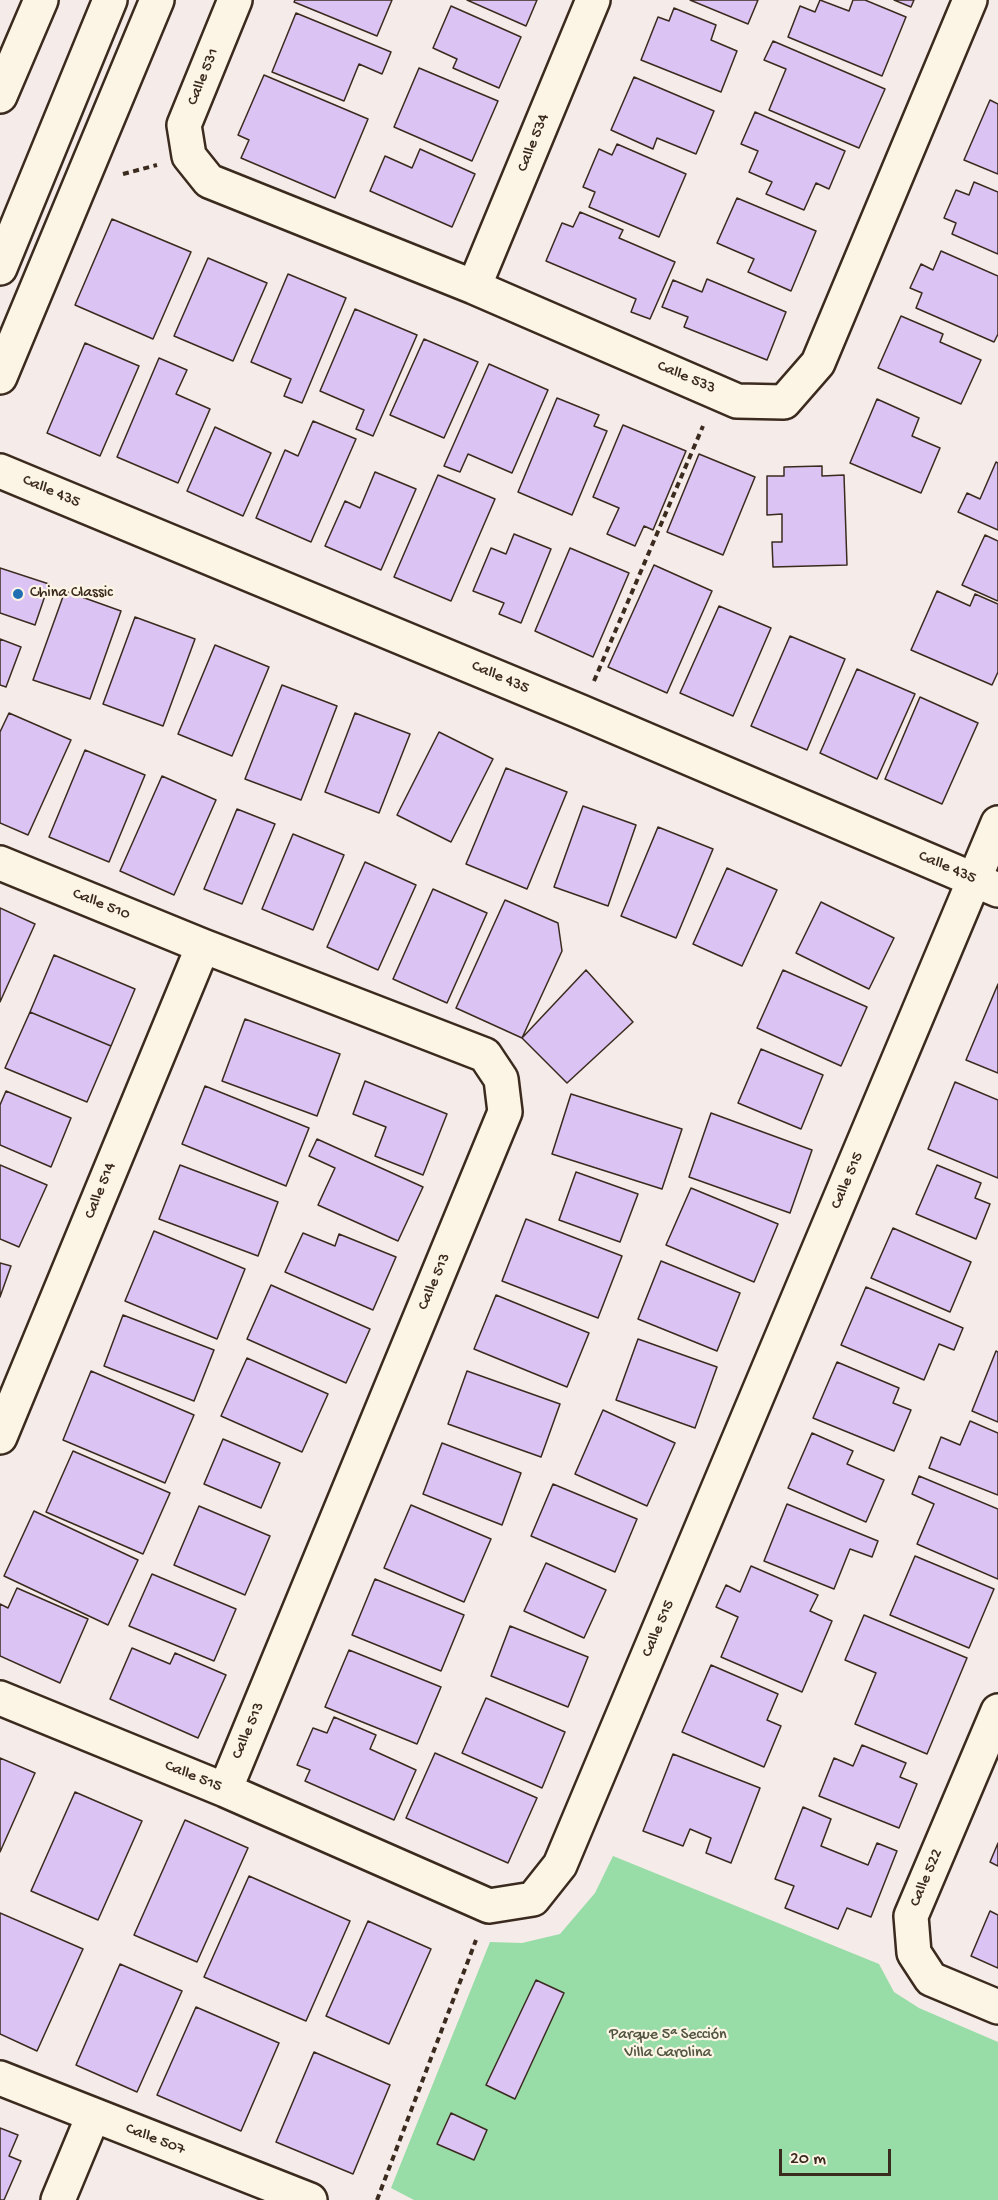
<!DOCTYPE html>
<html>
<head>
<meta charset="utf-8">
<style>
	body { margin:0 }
	#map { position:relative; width:998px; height:2200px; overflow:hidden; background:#f5ebe8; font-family:"Gochi Hand",sans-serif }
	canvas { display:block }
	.scale { position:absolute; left:779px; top:2149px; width:112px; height:27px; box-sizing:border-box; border:3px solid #3b2a1e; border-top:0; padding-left:8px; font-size:18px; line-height:21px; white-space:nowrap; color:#3b2a1e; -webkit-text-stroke:4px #fcf5e5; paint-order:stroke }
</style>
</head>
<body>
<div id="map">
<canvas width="998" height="2200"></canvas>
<div class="scale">20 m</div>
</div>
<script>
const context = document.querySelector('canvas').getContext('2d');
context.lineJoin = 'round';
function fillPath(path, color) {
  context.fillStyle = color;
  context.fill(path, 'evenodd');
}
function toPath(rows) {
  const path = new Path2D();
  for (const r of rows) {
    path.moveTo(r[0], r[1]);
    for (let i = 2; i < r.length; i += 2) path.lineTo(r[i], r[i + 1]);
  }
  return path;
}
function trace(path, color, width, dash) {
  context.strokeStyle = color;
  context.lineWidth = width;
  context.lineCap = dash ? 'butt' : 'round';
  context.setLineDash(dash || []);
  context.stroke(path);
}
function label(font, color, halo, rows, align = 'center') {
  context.font = font + ' "Gochi Hand",sans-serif';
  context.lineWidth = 4.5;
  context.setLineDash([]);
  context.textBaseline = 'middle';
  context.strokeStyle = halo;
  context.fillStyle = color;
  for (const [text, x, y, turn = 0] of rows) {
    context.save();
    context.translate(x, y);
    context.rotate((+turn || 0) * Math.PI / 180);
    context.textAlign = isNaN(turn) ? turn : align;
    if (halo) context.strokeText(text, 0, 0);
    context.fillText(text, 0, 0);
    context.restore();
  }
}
const green = toPath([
	[613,1856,879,1964,894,1992,919,2008,998,2042,998,2200,414,2200,391,2188,490,1942,522,1943,560,1934,595,1893]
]);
const building = toPath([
	[295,0,392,0,377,36,294,2,295,0],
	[467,0,537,0,526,26,467,0],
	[690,0,758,0,748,24,690,0],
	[820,0,849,11,853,0,865,0,906,17,882,76,788,37,800,6,815,12,820,0],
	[894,0,914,0,911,7,894,0],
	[451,6,521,37,499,88,453,68,457,59,433,48,451,6],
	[674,8,716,25,711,40,737,51,721,92,641,60,658,17,669,21,674,8],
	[296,13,391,52,382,74,359,64,344,101,272,72,296,13],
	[773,41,885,89,859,148,769,110,786,69,764,60,773,41],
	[419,68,498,101,472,161,394,127,419,68],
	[264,75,368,119,335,198,241,158,249,140,238,135,264,75],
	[634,77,714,111,696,154,657,138,653,149,611,130,634,77],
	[990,100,998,104,998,174,964,160,990,100],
	[755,112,845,151,829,189,816,183,804,210,766,194,772,182,749,172,758,151,741,144,755,112],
	[617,144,686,174,659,237,589,207,595,192,583,187,599,149,612,155,617,144],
	[420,149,475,174,452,227,370,191,385,156,412,168,420,149],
	[974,182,998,192,998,254,952,234,956,223,944,218,956,190,969,195,974,182],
	[737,198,816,231,791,291,748,272,754,259,717,243,737,198],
	[580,212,623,230,619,238,675,262,650,319,631,312,636,299,546,261,562,223,573,227,580,212],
	[112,219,191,252,153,339,75,305,112,219],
	[941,251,998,276,998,334,994,342,916,308,922,293,910,288,921,264,933,270,941,251],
	[208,258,267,283,233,361,174,336,208,258],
	[288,274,346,298,302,403,284,396,291,379,251,362,288,274],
	[707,279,786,312,767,360,684,327,688,317,662,307,673,280,702,292,707,279],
	[355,309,417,335,373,436,356,429,364,410,320,391,355,309],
	[901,316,943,334,940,342,981,360,961,404,878,368,901,316],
	[424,339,478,362,444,438,390,415,424,339],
	[85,343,139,366,100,456,47,433,85,343],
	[159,358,187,370,176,394,210,409,178,483,117,457,159,358],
	[489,364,548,390,512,473,468,454,460,472,444,466,489,364],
	[557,398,599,415,594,426,607,431,572,515,518,492,557,398],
	[877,399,919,418,912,436,940,448,921,493,850,463,877,399],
	[313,421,356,439,311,542,256,518,285,450,298,456,313,421],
	[623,425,686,451,653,530,644,526,635,546,607,534,619,508,593,497,623,425],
	[215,427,271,453,243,516,187,491,215,427],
	[699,454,755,477,723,555,667,532,699,454],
	[996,462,998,463,998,530,958,512,967,493,980,499,996,462],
	[822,466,822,476,844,475,847,565,773,567,772,542,782,542,782,514,767,515,767,476,784,476,784,467,822,466],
	[375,472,416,489,381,570,325,546,345,501,360,508,375,472],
	[438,475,495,499,451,601,394,577,438,475],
	[514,534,551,549,521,623,499,614,504,603,473,591,491,548,506,554,514,534],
	[985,535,998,541,998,601,962,585,985,535],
	[570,548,629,573,593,657,535,631,570,548],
	[654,565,712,591,667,693,608,667,654,565],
	[0,568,49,584,35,625,0,613,0,568],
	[65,591,121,611,90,699,33,680,65,591],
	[937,591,970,606,975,594,998,604,998,672,992,685,911,650,937,591],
	[719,606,771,628,733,716,680,693,719,606],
	[135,617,195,639,163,726,103,704,135,617],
	[790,636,845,659,807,750,751,726,790,636],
	[0,639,21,647,6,687,0,685,0,639],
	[215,645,269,667,232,756,178,734,215,645],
	[857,669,915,694,877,779,820,753,857,669],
	[282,685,337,706,301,800,245,779,282,685],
	[920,697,978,723,942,804,885,779,920,697],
	[9,713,71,740,28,835,0,823,0,732,9,713],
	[355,713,410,734,379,813,325,792,355,713],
	[439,732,493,759,451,842,397,815,439,732],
	[85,750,145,775,109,862,49,837,85,750],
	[506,768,567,792,527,889,466,864,506,768],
	[162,776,216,800,174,895,120,871,162,776],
	[583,806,636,825,608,906,554,887,583,806],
	[237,809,275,824,242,904,204,889,237,809],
	[658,827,713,849,676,938,621,916,658,827],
	[293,834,344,855,313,930,262,909,293,834],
	[365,862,416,885,378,970,327,947,365,862],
	[727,868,777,890,742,966,693,944,727,868],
	[433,889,487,913,447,1003,393,979,433,889],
	[505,900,558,923,562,951,522,1038,456,1008,505,900],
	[821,902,894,938,869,989,796,953,821,902],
	[0,908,35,924,0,1002,0,908],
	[54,955,135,989,111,1046,30,1012,54,955],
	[586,970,633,1022,567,1083,522,1038,586,970],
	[783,970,867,1007,841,1066,757,1028,783,970],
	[998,984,998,1073,966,1060,998,984],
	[30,1012,111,1046,87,1102,5,1068,30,1012],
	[245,1019,340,1054,317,1116,222,1081,245,1019],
	[761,1049,823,1075,801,1129,738,1103,761,1049],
	[365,1081,447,1114,423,1175,375,1156,386,1127,353,1114,365,1081],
	[955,1082,998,1100,998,1178,928,1149,955,1082],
	[205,1086,309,1128,286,1186,182,1144,205,1086],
	[6,1091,71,1118,51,1167,0,1145,0,1105,6,1091],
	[571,1094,682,1129,662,1189,552,1154,571,1094],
	[711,1113,812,1150,790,1213,689,1177,711,1113],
	[317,1139,423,1187,398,1241,318,1205,335,1168,309,1156,317,1139],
	[0,1165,47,1185,19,1247,0,1239,0,1165],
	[180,1165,278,1202,258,1256,159,1219,180,1165],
	[937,1165,981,1183,975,1198,990,1204,976,1239,916,1214,937,1165],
	[576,1172,638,1194,620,1242,559,1220,576,1172],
	[691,1188,778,1224,754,1282,666,1245,691,1188],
	[526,1219,622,1256,598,1318,502,1281,526,1219],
	[893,1228,971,1262,950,1312,871,1278,893,1228],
	[154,1231,245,1269,217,1339,125,1301,154,1231],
	[303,1233,335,1246,339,1234,396,1257,373,1310,285,1272,303,1233],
	[661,1261,740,1293,717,1351,638,1319,661,1261],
	[0,1263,11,1266,0,1297,0,1263],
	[271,1285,370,1329,346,1383,247,1339,271,1285],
	[866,1287,963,1328,954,1350,939,1344,924,1380,841,1345,866,1287],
	[496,1295,589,1333,567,1387,474,1349,496,1295],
	[123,1315,214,1350,194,1401,104,1366,123,1315],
	[638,1339,717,1367,695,1428,616,1400,638,1339],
	[996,1351,998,1352,998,1422,972,1411,996,1351],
	[247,1358,328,1394,302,1452,221,1416,247,1358],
	[837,1362,899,1388,893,1403,911,1410,894,1451,813,1418,837,1362],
	[91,1371,194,1415,165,1483,63,1440,91,1371],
	[467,1371,560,1404,541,1457,448,1424,467,1371],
	[603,1410,675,1443,647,1506,575,1474,603,1410],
	[970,1421,998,1433,998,1495,929,1468,941,1437,960,1445,970,1421],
	[812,1433,853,1451,847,1464,884,1480,866,1522,788,1488,812,1433],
	[223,1439,280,1463,261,1508,204,1484,223,1439],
	[442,1443,521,1473,502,1525,423,1494,442,1443],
	[73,1451,170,1493,143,1554,46,1512,73,1451],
	[919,1476,998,1509,998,1579,917,1544,934,1504,912,1494,919,1476],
	[553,1484,637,1519,615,1572,531,1536,553,1484],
	[787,1504,878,1541,872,1557,850,1549,834,1589,764,1561,787,1504],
	[411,1505,491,1539,464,1602,384,1568,411,1505],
	[199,1506,270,1536,245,1595,174,1565,199,1506],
	[34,1511,138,1560,108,1625,4,1576,34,1511],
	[915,1556,994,1589,969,1648,890,1615,915,1556],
	[546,1563,606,1590,584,1638,524,1611,546,1563],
	[751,1566,818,1595,810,1611,832,1621,802,1692,721,1657,738,1617,716,1607,726,1585,740,1592,751,1566],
	[152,1574,236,1609,214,1661,129,1626,152,1574],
	[375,1579,464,1615,441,1671,352,1635,375,1579],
	[17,1588,88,1619,60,1683,0,1656,0,1604,8,1608,17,1588],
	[864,1615,967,1658,927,1754,855,1724,876,1673,845,1660,864,1615],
	[510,1626,588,1657,568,1707,491,1676,510,1626],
	[132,1648,170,1664,175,1653,226,1675,198,1738,110,1699,132,1648],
	[349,1650,441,1687,417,1744,325,1707,349,1650],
	[711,1665,778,1694,767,1720,781,1726,764,1767,682,1732,711,1665],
	[486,1698,565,1732,542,1788,462,1753,486,1698],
	[334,1717,376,1735,370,1749,416,1770,394,1820,305,1781,310,1770,297,1765,313,1728,327,1733,334,1717],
	[862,1745,906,1763,900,1777,917,1784,899,1828,819,1796,834,1758,853,1766,862,1745],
	[435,1753,537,1798,508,1863,406,1818,435,1753],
	[673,1754,760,1788,731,1863,706,1853,711,1838,690,1829,683,1846,643,1831,673,1754],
	[0,1758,35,1773,0,1852,0,1758],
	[75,1792,142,1821,98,1920,31,1891,75,1792],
	[803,1807,831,1819,821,1846,868,1865,877,1843,897,1851,871,1917,847,1908,838,1929,785,1908,794,1886,775,1879,803,1807],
	[185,1820,248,1848,197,1962,134,1935,185,1820],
	[998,1843,998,1866,990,1862,998,1843],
	[249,1876,350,1921,306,2021,204,1977,249,1876],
	[990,1911,998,1915,998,1968,971,1956,990,1911],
	[0,1913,83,1949,37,2051,0,2034,0,1913],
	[368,1921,431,1949,389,2044,326,2016,368,1921],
	[120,1964,182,1991,137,2092,76,2065,120,1964],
	[536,1980,564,1993,515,2099,486,2085,536,1980],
	[196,2007,279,2043,241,2131,157,2095,196,2007],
	[314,2052,390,2085,353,2174,276,2142,314,2052],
	[451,2113,487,2130,474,2160,437,2144,451,2113],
	[0,2128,18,2135,9,2156,21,2161,4,2200,0,2200,0,2128]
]);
const path = toPath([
	[123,174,157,165],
	[594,681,703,426],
	[377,2200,476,1940]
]);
const street = toPath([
	[235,0,184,125,189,156,209,181,474,287,737,401,784,402,818,363,970,0],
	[0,96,41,0],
	[474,287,593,0],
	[0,863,203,946,485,1055,501,1079,505,1112,225,1790],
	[0,1437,203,946],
	[0,1698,225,1790,489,1906,533,1899,560,1865,998,823],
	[998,1711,911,1916,914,1953,931,1979,998,2007],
	[0,2078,310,2200],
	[58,2200,93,2116]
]);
const secondary = toPath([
	[0,268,110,0],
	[0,377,157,0],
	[0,471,581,712,998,890]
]);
const markers = [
	[18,594,6,"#1f6fb2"]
];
const streetNames = [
	["Calle 531",204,77,-68],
	["Calle 534",534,143,-68],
	["Calle 533",686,378,23],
	["Calle 435",51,492,23],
	["Calle 435",500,678,23],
	["Calle 435",947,868,23],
	["Calle 510",101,905,22],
	["Calle 515",848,1181,-67],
	["Calle 514",101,1191,-68],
	["Calle 513",435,1282,-67],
	["Calle 515",659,1629,-67],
	["Calle 513",249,1731,-67],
	["Calle 515",193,1777,22],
	["Calle 522",927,1878,-67],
	["Calle 507",155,2140,21]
];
const poiNames = [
	["China Classic",30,594]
];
const parkNames = [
	["Parque 5ª Sección",668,2036],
	["Villa Carolina",668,2054]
];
fillPath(green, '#98dca7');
fillPath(building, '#dbc4f4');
trace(building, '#3b2a1e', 1.5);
trace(street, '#3b2a1e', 38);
trace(secondary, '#3b2a1e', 38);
trace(path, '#3b2a1e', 4, [6, 4.5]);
trace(street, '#fcf5e5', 33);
trace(secondary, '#fcf5e5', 33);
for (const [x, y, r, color] of markers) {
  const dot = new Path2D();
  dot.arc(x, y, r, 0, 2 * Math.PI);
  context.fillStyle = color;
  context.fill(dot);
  trace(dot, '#fcf5e5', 2);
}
label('16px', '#3b2a1e', '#fcf5e5', streetNames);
label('16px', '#3b2a1e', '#fcf5e5', poiNames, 'left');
label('16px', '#525640', '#fcf5e5', parkNames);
</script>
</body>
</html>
